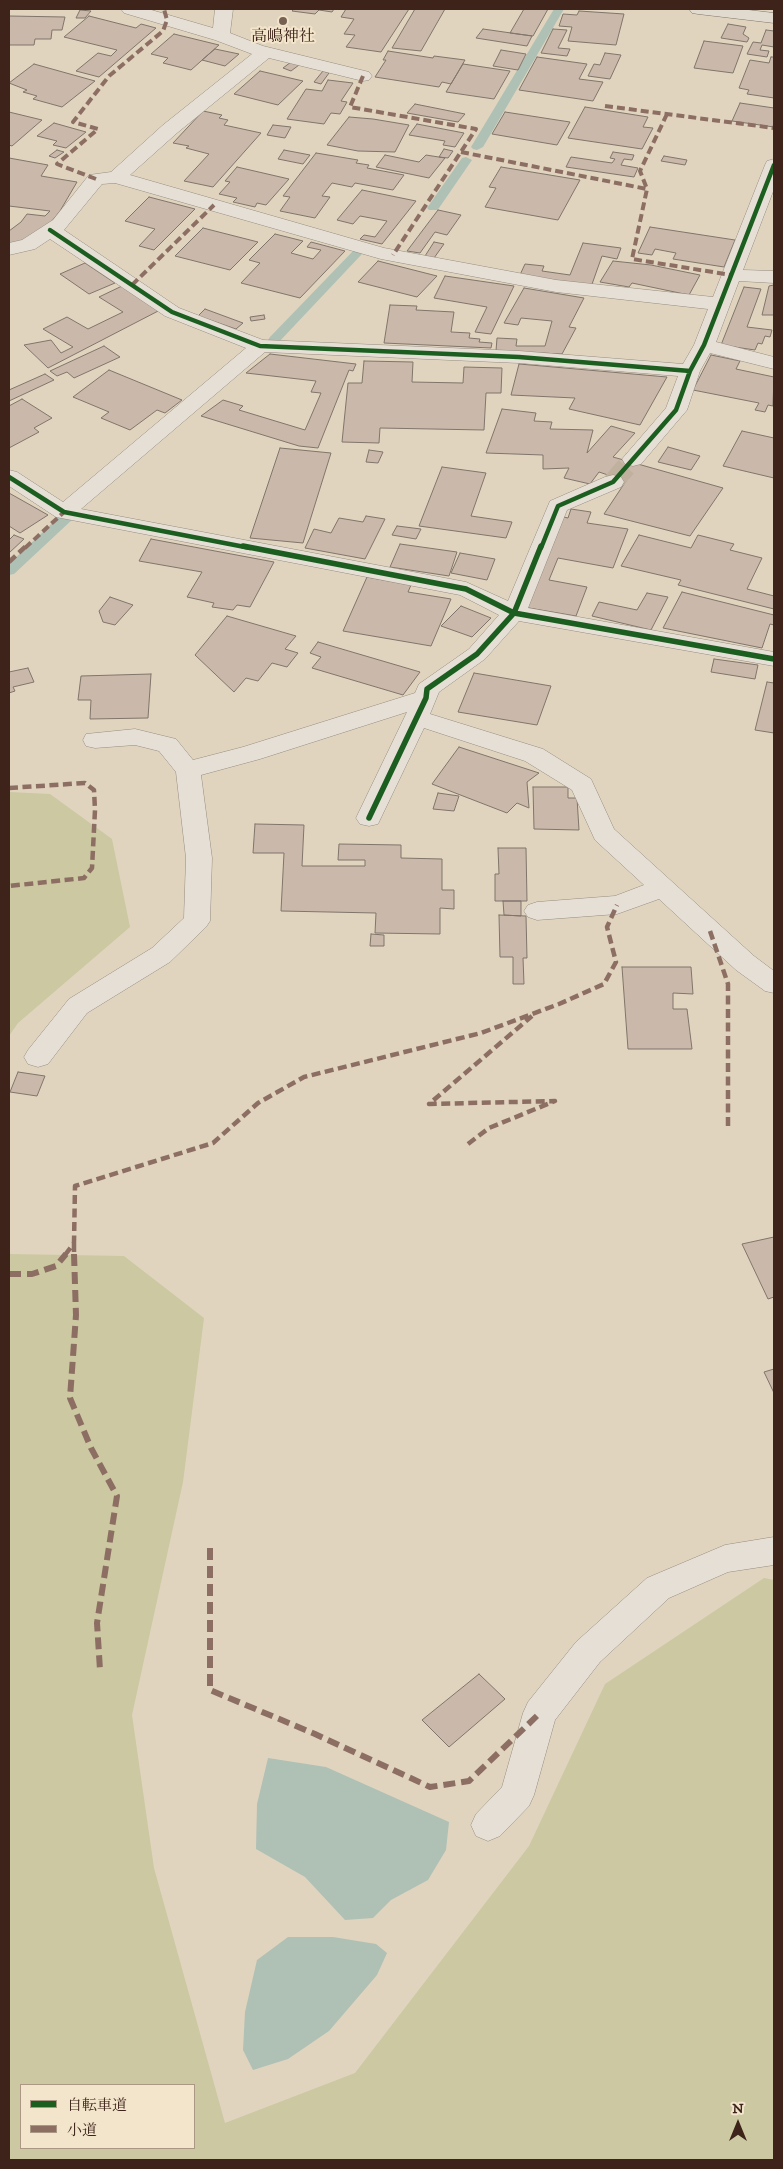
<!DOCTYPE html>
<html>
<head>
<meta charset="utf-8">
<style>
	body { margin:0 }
	#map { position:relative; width:783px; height:2169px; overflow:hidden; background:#e0d4be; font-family:"IM FELL DW Pica","Noto Serif JP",serif }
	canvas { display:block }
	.frame { position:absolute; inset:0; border:10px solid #3d2319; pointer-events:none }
	.legend { position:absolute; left:20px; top:2084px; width:175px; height:65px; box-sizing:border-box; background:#f3e5cc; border:1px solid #aa9784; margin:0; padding:6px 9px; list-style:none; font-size:15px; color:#3d2319 }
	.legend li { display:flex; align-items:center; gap:10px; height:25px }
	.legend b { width:25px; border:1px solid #aa9784 }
	.north { position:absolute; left:713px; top:2099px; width:50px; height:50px; -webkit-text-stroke:4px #f3e5cc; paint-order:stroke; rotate:0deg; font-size:14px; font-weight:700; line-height:20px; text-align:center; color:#3d2319 }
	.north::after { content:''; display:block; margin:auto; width:18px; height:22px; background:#3d2319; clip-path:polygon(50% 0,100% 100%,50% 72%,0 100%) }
</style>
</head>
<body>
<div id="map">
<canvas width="783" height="2169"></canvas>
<div class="frame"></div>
<ul class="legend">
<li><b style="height:6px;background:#1b5e20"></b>自転車道</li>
<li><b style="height:6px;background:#8d6e63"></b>小道</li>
</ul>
<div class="north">N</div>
</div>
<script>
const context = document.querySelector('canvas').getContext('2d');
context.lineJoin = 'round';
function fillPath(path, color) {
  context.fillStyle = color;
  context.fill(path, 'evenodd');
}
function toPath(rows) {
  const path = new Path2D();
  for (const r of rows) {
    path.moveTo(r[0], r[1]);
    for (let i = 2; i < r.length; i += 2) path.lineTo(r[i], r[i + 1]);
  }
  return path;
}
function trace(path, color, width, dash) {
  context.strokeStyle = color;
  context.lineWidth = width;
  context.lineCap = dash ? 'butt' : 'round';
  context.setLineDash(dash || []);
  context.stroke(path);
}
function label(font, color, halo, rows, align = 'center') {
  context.font = font + ' "IM FELL DW Pica","Noto Serif JP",serif';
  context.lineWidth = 4;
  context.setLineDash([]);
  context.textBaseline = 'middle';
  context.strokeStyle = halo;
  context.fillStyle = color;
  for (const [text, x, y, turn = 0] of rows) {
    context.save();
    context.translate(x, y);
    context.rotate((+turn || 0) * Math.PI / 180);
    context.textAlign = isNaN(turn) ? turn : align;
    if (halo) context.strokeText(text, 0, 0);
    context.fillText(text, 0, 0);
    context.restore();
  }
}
const green = toPath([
	[9,792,50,794,112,839,130,927,18,1023,9,1036],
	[9,1254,124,1256,204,1318,183,1482,132,1715,154,1868,225,2123,355,2073,529,1846,605,1684,764,1578,774,1580,774,2160,9,2160],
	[21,2085,194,2085,194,2148,21,2148]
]);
const water = toPath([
	[268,1758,326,1767,449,1822,446,1850,428,1880,391,1900,373,1918,345,1920,305,1877,256,1849,257,1804],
	[288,1937,333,1937,376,1944,387,1953,377,1975,329,2031,288,2059,253,2070,243,2050,245,2012,257,1960]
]);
const stream = toPath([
	[554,9,564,9,483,147,477,150,473,149,471,147,554,9],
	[466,157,472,160,439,208,437,210,429,210,427,208,462,158,466,157],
	[358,249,364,252,362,254,278,343,270,343,268,340,270,337,354,250,358,249],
	[69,511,74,512,76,515,74,518,14,574,9,575,9,564,64,512,69,511]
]);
const building = toPath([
	[294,9,334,9,332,12,319,10,315,14,292,11,294,9],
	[346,9,409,9,381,52,346,47,355,35,344,34,354,19,341,17,346,9],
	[415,9,445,9,421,51,392,48,415,9],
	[524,9,548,9,533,36,510,33,524,9],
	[80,10,91,11,85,18,76,18,80,10],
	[579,11,624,14,616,45,568,41,572,27,559,26,563,14,577,15,579,11],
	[9,16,65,17,62,30,52,30,51,39,35,39,34,45,9,45,9,16],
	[89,16,136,28,141,24,156,28,99,77,76,71,98,53,111,56,117,50,64,37,89,16],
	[728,24,746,27,743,34,749,38,747,42,721,38,728,24],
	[483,29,532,36,527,46,476,38,483,29],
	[553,29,567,30,558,48,570,49,567,56,541,53,553,29],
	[766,30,774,31,774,47,762,45,760,50,769,51,767,57,747,54,753,42,761,43,766,30],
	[174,34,219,45,191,70,163,63,168,58,151,54,174,34],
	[704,41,743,46,733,73,694,68,704,41],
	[215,49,239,54,225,66,202,60,215,49],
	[501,50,526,54,518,70,493,66,501,50],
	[388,51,433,58,434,56,465,60,451,84,442,82,439,87,375,77,386,60,383,60,388,51],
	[605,53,621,55,610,79,588,76,594,64,600,65,605,53],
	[537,57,587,64,579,79,603,82,593,101,519,90,537,57],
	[771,57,774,57,774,98,747,94,749,90,739,88,750,60,769,63,771,57],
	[291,62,299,65,291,71,283,68,291,62],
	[34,64,95,81,62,107,33,99,37,96,23,92,27,90,9,83,34,64],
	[463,64,510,71,494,99,446,92,463,64],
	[260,71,303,81,278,105,234,94,260,71],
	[323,71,329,73,321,84,314,82,323,71],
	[328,80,353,83,341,101,347,102,340,114,331,113,324,124,287,119,306,89,322,91,328,80],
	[740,103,774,108,774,127,732,121,740,103],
	[415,104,465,114,458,122,407,113,415,104],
	[585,107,648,117,643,127,653,128,642,149,568,138,585,107],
	[203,111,222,115,219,118,228,120,224,125,261,133,213,187,184,181,209,154,186,148,189,146,173,143,203,111],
	[9,112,42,120,12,146,9,145,9,112],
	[505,112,570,122,557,145,492,134,505,112],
	[349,117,373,119,409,125,395,152,358,151,327,145,349,117],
	[54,123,86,132,66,148,53,145,57,141,37,136,54,123],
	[417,124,464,133,455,147,443,145,445,141,409,135,417,124],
	[273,125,291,127,285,138,267,135,273,125],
	[444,149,453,151,448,158,439,157,444,149],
	[57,150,64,152,55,158,49,156,57,150],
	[284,150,310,155,303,164,278,159,284,150],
	[613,152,634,155,632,160,624,159,621,165,638,168,634,177,566,167,571,157,612,163,615,159,610,158,613,152],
	[316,153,358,160,356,163,369,165,367,168,404,175,393,190,355,183,352,187,332,183,322,196,330,197,315,218,280,211,290,197,283,196,316,153],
	[385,155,419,162,426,155,445,158,429,178,376,167,385,155],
	[664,156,687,160,685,165,661,161,664,156],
	[9,158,48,165,41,176,77,182,60,211,48,226,22,243,9,245,9,231,21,222,27,214,45,216,50,211,9,206,9,158],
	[237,167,289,179,266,205,257,203,255,207,233,202,237,198,219,194,230,182,225,181,237,167],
	[501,167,580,180,558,220,485,207,496,188,489,187,501,167],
	[362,190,416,201,382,244,360,239,364,235,375,237,387,221,360,216,353,224,337,220,362,190],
	[149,197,195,209,154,250,139,246,155,229,125,221,149,197],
	[438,210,461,215,447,235,435,232,420,253,407,251,438,210],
	[650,227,735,240,724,267,673,259,676,253,655,249,652,255,638,253,650,227],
	[203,228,258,242,230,270,175,256,203,228],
	[275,234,303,241,291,253,313,259,321,250,307,247,311,242,345,251,300,298,241,283,260,263,249,260,275,234],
	[434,242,444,244,434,258,425,256,434,242],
	[583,243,621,248,617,259,602,256,591,287,519,277,525,264,544,266,542,271,570,275,583,243],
	[378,261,437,276,417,297,358,282,378,261],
	[613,261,651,265,700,275,689,295,632,283,629,287,600,282,613,261],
	[85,263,115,283,89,294,60,274,85,263],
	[445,276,514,286,491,334,475,332,487,307,434,298,445,276],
	[774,285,774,315,762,315,769,286,774,285],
	[122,286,162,309,48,368,24,345,51,340,61,353,73,347,43,329,67,317,88,329,123,312,99,297,122,286],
	[744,287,761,289,747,327,772,330,770,337,765,336,762,344,758,343,755,350,721,345,744,287],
	[524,288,584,298,569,327,576,328,562,354,496,351,497,338,517,339,516,346,545,346,552,321,521,318,518,325,504,323,524,288],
	[390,305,417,306,416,310,454,312,451,332,470,333,469,338,480,339,479,342,492,343,491,348,384,343,390,305],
	[205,309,243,323,236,329,198,316,205,309],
	[264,315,265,319,251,321,250,317,264,315],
	[104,346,120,357,74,378,67,372,57,376,50,371,104,346],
	[270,354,356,364,353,371,349,370,318,448,299,446,201,416,223,400,243,406,239,410,305,430,321,393,311,392,316,381,246,373,270,354],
	[711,355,740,361,736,369,774,377,773,406,768,405,765,412,755,410,759,403,693,390,711,355],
	[364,361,413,362,412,382,463,383,464,367,502,368,501,393,486,393,484,430,380,428,379,443,342,442,348,383,362,383,364,361],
	[519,364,667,377,640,425,569,409,575,398,511,395,519,364],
	[109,370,182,400,165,413,157,410,130,430,101,418,109,412,73,397,109,370],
	[45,374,54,380,9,401,9,390,45,374],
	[22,399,52,418,34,428,39,432,9,448,9,406,22,399],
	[502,409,536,413,534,421,552,422,550,429,593,430,587,453,611,426,635,433,613,457,723,488,690,536,604,514,626,481,599,472,590,484,564,478,569,468,543,469,543,455,486,453,502,409],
	[742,431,774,438,774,478,723,466,742,431],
	[668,447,700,456,691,470,658,462,668,447],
	[280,448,331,453,303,543,250,538,280,448],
	[369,450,383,452,378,463,366,462,369,450],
	[442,467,486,473,471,516,512,522,506,538,419,526,442,467],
	[9,493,48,515,20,533,9,526,9,493],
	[571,509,591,512,587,523,628,529,613,568,558,558,549,580,587,587,576,616,523,607,560,516,568,518,571,509],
	[366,516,385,519,365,559,305,548,314,529,331,533,339,518,363,522,366,516],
	[397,526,421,529,416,539,392,535,397,526],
	[14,535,24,539,9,553,9,540,14,535],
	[639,535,691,548,698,535,734,544,730,550,762,558,747,589,774,596,774,609,678,585,681,580,621,566,639,535],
	[151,539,274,562,250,607,237,605,233,610,212,607,214,603,187,597,202,572,139,561,151,539],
	[400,544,457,552,449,576,390,567,400,544],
	[460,553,495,559,487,580,451,573,460,553],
	[367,577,411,585,408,592,451,599,431,646,343,631,367,577],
	[682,592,774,615,774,625,770,624,762,648,663,628,682,592],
	[647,593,668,597,651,630,592,616,599,602,637,610,647,593],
	[110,597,133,605,115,625,103,622,99,611,110,597],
	[461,606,491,618,472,637,441,626,461,606],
	[227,616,296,636,285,649,298,653,287,667,272,663,258,681,246,678,234,692,195,655,227,616],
	[318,642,420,672,403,695,312,668,321,657,310,653,318,642],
	[714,659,758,665,755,679,711,672,714,659],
	[28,668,34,682,13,687,15,691,9,693,9,672,28,668],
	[474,673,551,686,537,725,458,712,474,673],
	[151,674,148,718,90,719,91,700,78,700,81,676,151,674],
	[767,682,774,683,774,733,755,730,767,682],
	[459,747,539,773,527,782,529,808,517,803,507,813,432,784,459,747],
	[533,787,568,787,568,798,577,798,579,830,534,829,533,787],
	[438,793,459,796,454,811,433,809,438,793],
	[255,824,304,825,302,866,365,866,365,860,338,860,339,844,401,845,401,858,442,859,442,890,454,890,454,909,440,908,440,934,375,933,376,913,281,911,284,853,253,853,255,824],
	[498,848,526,848,527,901,495,901,495,874,499,874,498,848],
	[503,901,521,901,521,916,504,915,503,901],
	[499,915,526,916,527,958,523,958,524,984,513,984,513,957,500,957,499,915],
	[371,934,384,935,384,946,370,946,371,934],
	[622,967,691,967,693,994,673,993,673,1009,687,1009,692,1049,628,1049,622,967],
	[18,1072,45,1076,37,1096,10,1092,18,1072],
	[774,1237,774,1297,768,1299,742,1244,774,1237],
	[774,1369,774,1393,764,1372,774,1369],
	[479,1674,505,1699,449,1747,422,1720,479,1674]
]);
const streetTunnel = toPath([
	[613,482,633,459]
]);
const street = toPath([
	[121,9,148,9,213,28,215,9,233,9,230,33,263,46,369,72,372,76,369,80,363,81,269,58,177,133,130,175,384,248,556,280,713,297,765,165,767,161,774,159,774,189,743,270,774,271,774,283,739,281,716,342,774,357,774,369,710,353,700,371,687,410,641,464,633,466,625,464,622,459,666,408,678,376,519,363,265,352,81,509,466,582,508,601,550,501,605,477,613,475,621,477,624,482,621,487,567,510,528,608,774,652,774,666,519,621,485,659,439,692,430,714,543,749,591,779,614,829,754,956,774,971,774,993,765,991,736,970,659,899,617,914,537,920,528,917,524,911,528,905,537,902,615,896,644,885,595,840,572,790,525,761,424,728,378,824,369,826,360,824,356,818,407,712,260,759,201,775,212,858,210,921,206,927,170,962,87,1013,48,1064,38,1067,28,1064,24,1057,28,1050,69,999,152,948,184,918,186,858,176,772,159,751,135,745,95,748,86,746,83,740,86,734,135,729,176,739,193,760,243,747,415,693,419,684,469,649,499,615,460,595,56,517,9,486,9,470,17,472,63,502,246,348,165,316,50,239,35,249,9,255,9,243,22,240,53,220,89,175,111,172,163,125,252,54,215,40,124,13,121,9],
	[115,183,381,259,556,292,708,309,694,345,683,364,519,351,263,340,179,308,64,230,102,184,115,183],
	[774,1537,774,1565,728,1572,669,1598,600,1662,555,1720,534,1795,529,1806,500,1836,488,1841,476,1836,471,1825,476,1814,502,1787,523,1713,528,1702,576,1642,647,1578,725,1545,774,1537]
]);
const primary = toPath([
	[689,9,740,9,774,13,774,23,698,14,692,13,689,9]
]);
const quietFar2 = toPath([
	[363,76,350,107,476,129,393,255],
	[605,106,774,128],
	[667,114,640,171,647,189,632,259,731,275],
	[461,152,647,189],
	[96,179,57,164,98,129,73,122,109,76,163,31,167,20,164,9],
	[132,285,214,205],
	[25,548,64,512]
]);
const quietFar1 = toPath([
	[9,562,26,546],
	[9,788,85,783,94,790,95,810,92,868,84,878,9,886],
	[710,931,728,984,728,1128],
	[468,1144,489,1128,555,1101,429,1104,532,1016],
	[74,1243,74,1255],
	[65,1255,74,1243,75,1186,213,1143,258,1103,304,1077,481,1033,559,1004,604,984,616,962,607,927,617,905]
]);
const quiet = toPath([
	[74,1254,76,1315,70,1398,91,1448,117,1496,97,1623,100,1670],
	[9,1274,32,1274,56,1266,66,1254],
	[210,1548,210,1690,315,1734,430,1787,469,1781,540,1713]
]);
const cyclewayFar1 = toPath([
	[50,230,172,312,260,346,519,357,690,371],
	[9,477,64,512,250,548],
	[541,548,558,506,613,482,676,410,690,371,704,345,774,165]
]);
const cycleway = toPath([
	[243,546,466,589,514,613,774,659],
	[369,818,426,698,427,689,477,654,514,613,541,546]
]);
const markers = [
	[283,21,5,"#766153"]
];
const farPoinames = [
	["高嶋神社",283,38]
];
fillPath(green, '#cbc8a2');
fillPath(water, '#afc0b5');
fillPath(stream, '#afc0b5');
fillPath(building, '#cab8ab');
trace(building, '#80756a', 1);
trace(streetTunnel, '#bfb19d', 20, [20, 10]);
trace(street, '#978d80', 1);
trace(primary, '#80756a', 1);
fillPath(street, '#e5dfd5');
fillPath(primary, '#e1dace');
trace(quietFar2, '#8d6e63', 4, [8, 4]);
trace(quietFar1, '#8d6e63', 4.5, [9, 4.5]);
trace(quiet, '#8d6e63', 6, [12, 6]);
trace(cyclewayFar1, '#1b5e20', 4.5);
trace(cycleway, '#1b5e20', 5.5);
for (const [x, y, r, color] of markers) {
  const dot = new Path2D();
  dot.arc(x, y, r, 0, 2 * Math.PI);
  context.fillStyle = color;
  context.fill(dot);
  trace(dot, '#f3e5cc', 2);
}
label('16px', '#3d2319', '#f3e5cc', farPoinames);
</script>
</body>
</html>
